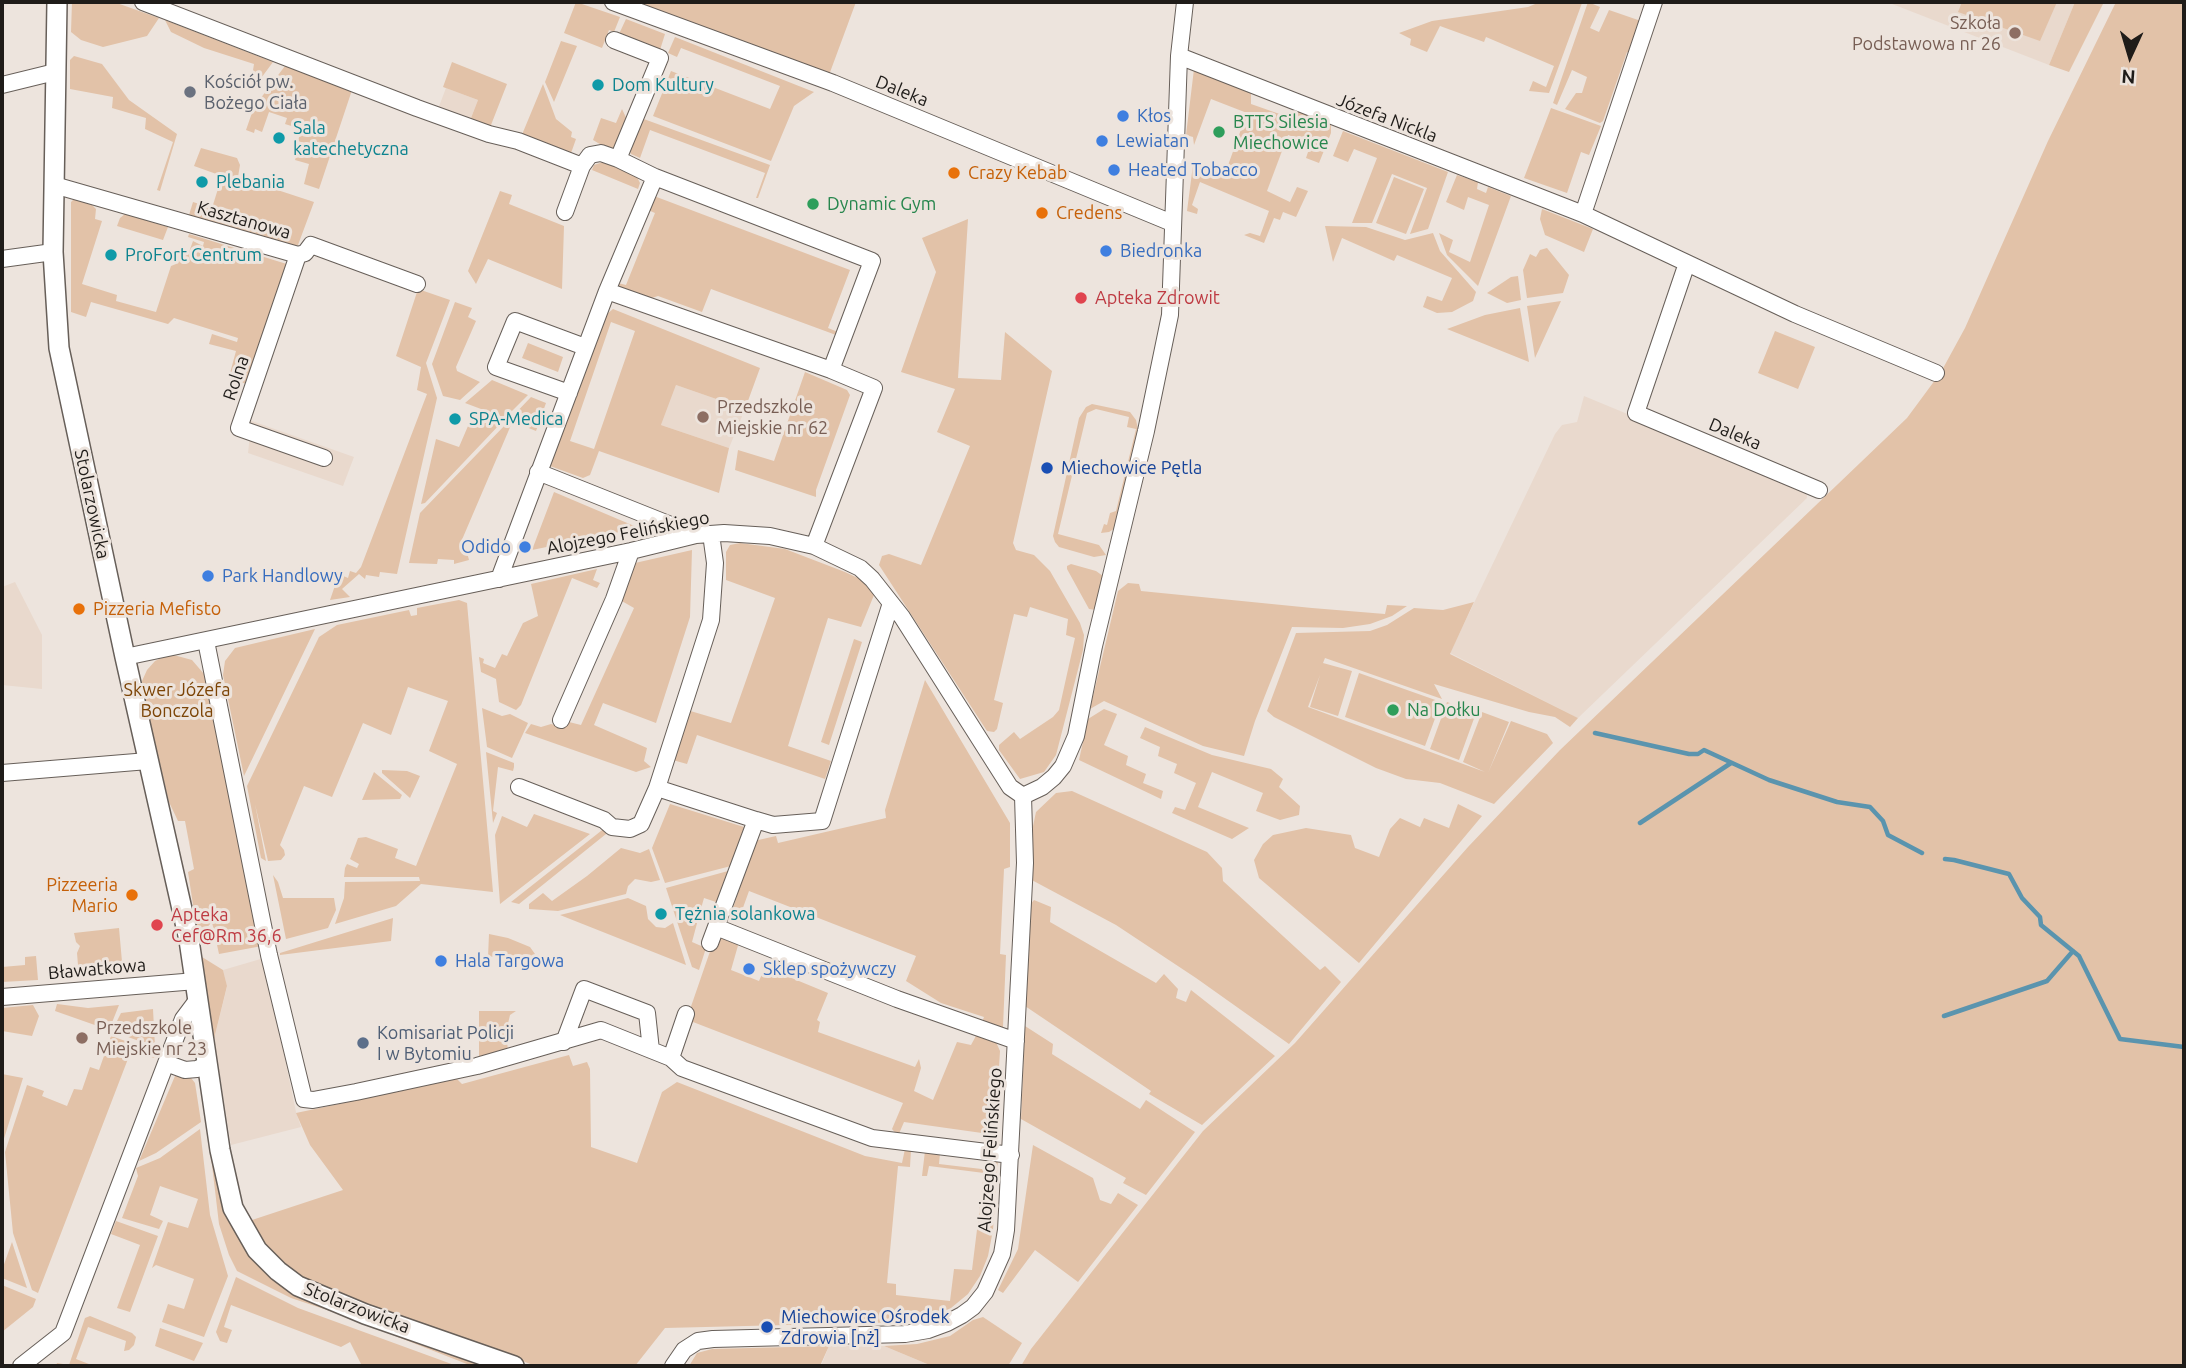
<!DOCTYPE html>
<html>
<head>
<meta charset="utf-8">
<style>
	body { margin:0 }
	#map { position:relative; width:2186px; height:1368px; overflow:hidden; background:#ede4dd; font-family:Ubuntu,sans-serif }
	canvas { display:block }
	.frame { position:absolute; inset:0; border:4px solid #1f1c19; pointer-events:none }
	.north { position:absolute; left:2095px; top:21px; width:70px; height:70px; -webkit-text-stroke:5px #ede4dd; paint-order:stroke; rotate:184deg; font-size:19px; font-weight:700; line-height:28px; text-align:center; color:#1f1c19 }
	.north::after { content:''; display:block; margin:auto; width:24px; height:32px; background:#1f1c19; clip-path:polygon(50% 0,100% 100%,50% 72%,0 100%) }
</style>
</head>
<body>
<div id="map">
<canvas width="2186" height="1368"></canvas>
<div class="frame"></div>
<div class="north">N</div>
</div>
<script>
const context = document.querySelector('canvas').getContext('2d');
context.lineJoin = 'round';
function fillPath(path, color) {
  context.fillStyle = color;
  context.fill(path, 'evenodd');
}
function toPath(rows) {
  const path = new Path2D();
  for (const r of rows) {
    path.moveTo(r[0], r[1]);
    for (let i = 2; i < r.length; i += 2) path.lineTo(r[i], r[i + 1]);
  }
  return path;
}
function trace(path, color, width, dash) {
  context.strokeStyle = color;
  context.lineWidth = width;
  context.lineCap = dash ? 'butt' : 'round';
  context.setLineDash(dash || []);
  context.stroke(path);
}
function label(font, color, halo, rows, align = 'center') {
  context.font = font + ' Ubuntu,sans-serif';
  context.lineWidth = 6;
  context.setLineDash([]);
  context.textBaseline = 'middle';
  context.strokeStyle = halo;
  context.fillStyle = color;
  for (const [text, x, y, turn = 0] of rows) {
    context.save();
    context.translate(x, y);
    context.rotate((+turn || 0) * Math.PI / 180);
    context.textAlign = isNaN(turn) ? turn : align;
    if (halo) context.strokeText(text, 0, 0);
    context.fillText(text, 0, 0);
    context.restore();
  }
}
const built = toPath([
	[1887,2,2075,2,2049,65],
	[446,88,478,100,470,120,438,109],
	[676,385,745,409,729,448,661,425],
	[1584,396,1806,488,1807,498,1578,718,1450,653,1555,434,1562,425,1577,422],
	[249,420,354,457,343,486,248,453,251,426],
	[15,582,42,635,42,689,2,685,2,587],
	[264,958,296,1112,301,1127,231,1145,214,1039,227,987,223,970],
	[829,1346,884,1346,932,1366,821,1366]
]);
const green = toPath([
	[72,2,114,2,159,18,147,36,103,47,81,40,71,32],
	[576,2,620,17,614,32,609,30,602,48,564,33],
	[632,2,856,2,829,75],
	[1540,2,1582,3,1549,93,1529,91,1533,81,1546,87,1554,66,1486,37,1484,42,1440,26,1427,52,1410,45,1411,39,1399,33,1432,21,1528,7],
	[1588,2,1600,7,1590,28,1599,32,1609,10,1641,21,1631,54,1627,52,1603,121,1600,123,1565,109,1576,93,1582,93,1587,77,1572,70,1557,105,1553,103],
	[1962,2,2057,2,2040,41,1958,12],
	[2075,2,2104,2,2069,72,2049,65],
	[2116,2,2184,2,2184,1366,1021,1366,1031,1349,1203,1131,1295,1043,1468,847,1560,750,1907,418,1941,372,1965,328,2048,141],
	[626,19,665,34,660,50,619,34],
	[165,20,273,62,256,85,253,85,251,83,254,64,204,48,171,32],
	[675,37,814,92,794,106,771,161,653,116,671,71,770,109,780,86,681,48,677,57,668,53],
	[561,41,577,46,554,102,545,82],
	[74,56,102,64,129,100,177,134,160,191,157,190,173,142,145,129,146,118,112,108,113,97,70,89,70,60],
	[452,62,507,84,491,125,487,126,469,123,478,100,443,87],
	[285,66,352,90,319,189,304,184,309,164,295,160,301,142,298,141,301,129,285,124,287,118,269,112,262,132,255,129,254,133,246,130,254,107],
	[1194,69,1251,92,1251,104,1291,118,1297,108,1331,123,1331,133,1319,163,1306,158,1311,143,1288,135,1267,191,1290,202,1297,187,1308,191,1296,217,1283,212,1280,220,1274,218,1264,243,1244,235,1250,233,1260,236,1269,211,1200,182,1192,205,1198,209,1197,214,1187,211,1193,165,1219,174,1223,167,1227,168,1247,113,1211,99,1194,145,1193,137,1186,135],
	[543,84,556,119,572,132,571,137,576,139,570,156,521,137],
	[1551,108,1601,126,1589,155,1581,152,1567,193,1524,178],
	[622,109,629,124,619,147,611,150,598,143,593,140,601,118,616,123],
	[641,118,770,165,758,198,756,198,765,173,650,130,640,158,631,154,629,149],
	[1343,131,1448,172,1428,229,1410,234,1427,188,1392,174,1372,223,1352,223,1377,158,1354,149,1348,162,1333,156],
	[201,148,237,158,240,165,238,177,314,202,298,245,292,247,189,215,193,202,212,208,222,176,194,166],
	[603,162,636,175,640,183,638,189,592,170,594,165],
	[1457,175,1478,182,1477,189,1486,193,1488,187,1511,196,1478,286,1447,255,1439,233,1453,240,1449,252,1470,262,1489,205,1468,197,1464,210,1446,202],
	[1394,177,1424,189,1406,234,1376,223],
	[500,191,512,195,509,204,564,226,562,289,488,259,476,284,468,271],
	[654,196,850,270,828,328,838,332,836,335,711,289,702,312,658,296,642,301,620,291,618,283,626,285,655,213,648,210],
	[74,199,92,205,96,209,95,219,102,221,82,284,117,295,116,301,156,312,171,266,176,264,180,249,189,252,193,241,203,246,204,242,188,237,189,234,290,265,246,384,229,377,236,351,209,344,212,334,237,342,238,338,174,318,168,324,91,302,86,317,71,312,71,202],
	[1542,209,1593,229,1584,252,1545,235,1540,219],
	[125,214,168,227,163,240,117,226,120,218],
	[968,219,958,378,1001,380,1005,332,1052,371,1013,543,1016,550,1034,555,1050,571,1080,623,1084,635,1083,650,1056,755,1044,772,1020,779,999,750,999,745,1014,732,1020,739,1053,717,1059,710,1075,638,1066,635,1068,619,1030,607,1027,617,1014,614,994,700,1003,703,997,729,994,732,987,731,879,565,882,556,889,554,921,565,970,446,937,432,955,389,901,372,936,272,922,238],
	[1325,226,1366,227,1405,240,1433,233,1440,251,1476,292,1473,301,1452,312,1437,313,1423,307,1427,296,1442,301,1452,278,1397,255,1394,261,1342,238,1333,262],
	[1547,248,1569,275,1563,293,1527,298,1523,270,1530,254,1536,257,1540,250],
	[1518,276,1521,300,1507,303,1487,293,1511,277],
	[418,289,450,300,426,363,437,398,397,574,380,572,379,577,366,575,365,579,359,574,342,589,350,597,330,600,339,574,348,578,350,571,356,573,361,567,427,394,417,390,421,367,396,356],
	[1561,301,1535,358,1527,306],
	[455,302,472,308,468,317,476,321,456,367,457,371,480,382,460,400,443,396,432,364],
	[1520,308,1529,362,1447,329,1485,315],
	[613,309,760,368,745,409,676,385,661,425,729,448,719,493,599,451,590,475,583,478,550,466,607,314],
	[611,322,635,331,594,449,570,441],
	[1775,331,1815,347,1798,389,1758,373],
	[528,343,563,357,558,372,522,358],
	[805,372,847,390,850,395,816,490,816,497,735,470,738,450,774,461],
	[492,380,528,395,505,418,465,403],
	[531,397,546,403,536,431,509,420],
	[1092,404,1130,412,1136,420,1138,429,1117,527,1109,532,1101,533,1104,524,1107,525,1110,513,1116,511,1136,429,1127,427,1129,417,1096,409,1087,413,1058,534,1099,545,1106,555,1094,557,1059,547,1055,542,1053,536,1079,418,1086,407],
	[474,412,502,422,425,503,421,504,436,439,459,447],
	[507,423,511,425,461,542,465,545,469,560,454,564,454,560,438,559,437,564,409,563,420,513],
	[554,492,639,528,532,550],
	[740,543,785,549,845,572,862,580,874,595,861,627,828,618,788,746,831,761,825,779,697,735,687,764,669,759,687,710,731,723,775,598,726,580,726,552,730,545],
	[692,550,690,617,656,723,603,703,594,725,647,748,644,761,651,767,636,772,525,733,531,724,541,727,551,724,558,726,561,720,581,725,634,608,620,600,635,563],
	[1071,564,1096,571,1103,576,1104,580,1096,610,1089,609,1067,569,1067,566],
	[597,569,593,580,600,583,597,588,572,578,521,705,516,710,499,702,496,679,481,672,479,657,484,659,483,663,495,668,502,654,507,656,523,623,538,616,531,584],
	[1128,583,1139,584,1141,591,1312,608,1385,614,1387,605,1407,606,1392,616,1370,624,1343,628,1292,627,1255,721,1244,756,1203,746,1104,701,1090,709,1118,591],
	[459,600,467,603,493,892,421,884,396,906,335,924,344,898,345,882,420,881,419,877,344,877,345,868,347,864,357,868,359,864,350,859,358,838,366,837,398,849,395,858,416,866,457,764,429,751,448,701,408,687,391,735,363,723,332,797,304,786,280,845,284,850,285,855,281,860,268,861,255,804,266,861,261,858,247,786,319,637,337,625,409,610,411,616,417,615,417,608],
	[1474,602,1450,654,1578,718,1570,727,1555,717,1529,712,1434,684,1442,699,1325,658,1323,663,1352,671,1338,716,1310,707,1320,675,1308,707,1485,772,1463,762,1482,712,1509,722,1488,773,1511,721,1547,734,1553,743,1494,804,1440,783,1406,779,1376,768,1274,717,1267,711,1296,633,1370,631,1387,625,1414,608,1443,610],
	[315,629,244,776,223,675,225,661,235,648],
	[854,639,862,642,829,745,821,742],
	[170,654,192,660,204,674,262,946,219,954,212,922,198,937,188,872,194,869,185,821,178,821,169,802,143,692,142,681,147,670,155,661],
	[1359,673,1441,702,1425,746,1345,717],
	[925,680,1010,823,1010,867,1004,869,1000,954,1006,955,1003,1027,997,1028,982,1022,984,1017,941,1003,906,981,916,956,749,891,740,916,732,912,754,841,776,836,778,843,886,818,885,810],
	[1447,702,1476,713,1459,760,1430,749],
	[482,708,502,716,510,714,528,723,512,758,487,747],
	[1104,709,1117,714,1104,745,1128,756,1126,765,1146,774,1143,783,1163,791,1161,799,1079,760,1088,719],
	[1145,727,1212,755,1271,769,1283,779,1279,787,1300,806,1299,815,1280,820,1256,811,1263,793,1212,772,1198,807,1249,828,1232,839,1172,813,1175,807,1185,810,1196,783,1174,773,1177,764,1158,756,1160,747,1140,738],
	[486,752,514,763,514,767,513,771,498,767,493,811,497,813,493,823],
	[382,770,407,771,420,776,410,798,382,773],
	[374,772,402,795,400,799,362,800],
	[1072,791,1207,852,1222,868,1223,881,1320,970,1325,966,1341,982,1289,1044,1196,978,1116,925,1028,878,1029,845,1036,812,1056,793],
	[670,804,744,827,731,866,665,883,652,848],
	[1458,804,1482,816,1359,963,1259,878,1254,860,1263,844,1273,835,1306,828,1351,835,1355,848,1379,857,1390,829,1400,818,1420,827,1424,818,1449,828],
	[534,814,590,834,500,904,495,835,502,816,527,827],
	[606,827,606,834,519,904,511,902],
	[621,848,640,853,649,849,660,880,651,882,635,879,628,886,626,894,558,911,529,909,529,904,543,893,552,901,587,876],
	[728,871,729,872,719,903,704,898,700,912,692,942,706,948,699,970,692,967,666,888],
	[273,875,278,882,283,898,334,898,336,910,328,928,286,939],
	[628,898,646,906,648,919,656,927,665,928,673,923,686,965,560,915],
	[1034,900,1051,907,1050,922,1156,983,1164,974,1178,989,1176,998,1186,1002,1191,990,1275,1056,1202,1125,1149,1094,1151,1091,1025,1006,1027,908],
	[393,918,391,941,280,955,280,953],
	[119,928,123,973,79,977,77,953,80,946,76,942,74,933],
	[489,934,508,938,530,947,535,954,535,958,515,962,509,955,488,957],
	[716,934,739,942,731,970,759,981,765,967,828,993,817,1020,820,1022,818,1032,915,1067,919,1059,921,1068,914,1091,933,1100,957,1042,971,1045,977,1034,996,1042,1000,1051,994,1147,987,1147,987,1137,982,1133,904,1122,898,1136,892,1129,903,1103,693,1022,682,1048,686,1021],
	[36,956,38,980,2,982,2,967,25,965,25,957],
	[202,957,223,970,227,986,214,1039],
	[57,1004,88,1008,119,1005,109,1030,55,1011],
	[33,1005,39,1016,32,1036,2,1031,2,1008],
	[153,1009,155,1047,112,1031,121,1013],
	[479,1011,516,1011,510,1015,506,1032,508,1051,479,1060],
	[1025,1026,1053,1044,1052,1054,1140,1109,1146,1100,1195,1132,1146,1195,1123,1183,1126,1178,1021,1119],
	[111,1036,157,1052,154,1058,131,1051,38,1293,32,1290,13,1233,5,1152,27,1085,44,1091,42,1096,67,1106,74,1089,82,1090,90,1067,99,1070],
	[569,1055,573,1066,587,1062,590,1069,591,1147,637,1163,662,1092,677,1082,865,1156,902,1163,905,1149,911,1150,910,1167,898,1166,887,1283,896,1284,896,1295,950,1301,954,1269,972,1270,984,1173,929,1166,927,1176,922,1176,925,1151,940,1153,939,1164,990,1170,992,1158,998,1159,993,1230,988,1256,980,1276,968,1294,951,1308,929,1318,908,1322,665,1328,635,1366,536,1366,316,1286,294,1272,264,1243,252,1220,343,1190,310,1145,296,1113,457,1079,462,1084],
	[182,1073,188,1074,195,1083,201,1122,156,1153,139,1161,175,1076],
	[2,1074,23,1078,2,1145],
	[207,1123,221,1196,236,1233,267,1272,491,1366,472,1366,339,1314,291,1298,237,1271,229,1255,219,1224],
	[200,1129,210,1215,228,1276,204,1337,162,1322,168,1304,184,1309,194,1279,156,1265,152,1268,168,1222,188,1228,198,1199,160,1186,150,1215,163,1221,159,1229,122,1218,138,1176,136,1168,160,1158],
	[1033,1145,1093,1178,1100,1200,1111,1204,1118,1193,1138,1205,1078,1282,1035,1250,1003,1293,998,1290,1018,1249],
	[116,1221,158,1236,130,1312,117,1308,140,1245,111,1234],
	[12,1242,27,1288,2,1278,2,1270],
	[236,1277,298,1308,457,1366,362,1366,350,1342,341,1347,231,1305,224,1327,232,1330,227,1343,220,1341,216,1332],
	[2,1285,36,1299,33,1307,2,1332],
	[90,1316,132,1333,136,1337,134,1345,129,1350,124,1351,126,1341,88,1327,76,1359,94,1366,56,1366,57,1363,69,1365,85,1318],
	[983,1317,1022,1343,1008,1366,932,1366,884,1346,917,1344,950,1336,973,1320],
	[160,1328,203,1343,194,1361,155,1346],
	[829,1346,820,1366,689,1366,697,1353,712,1349]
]);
const stream = toPath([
	[1595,733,1689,754,1698,754,1704,750,1769,780,1837,802,1870,807,1883,821,1888,835,1922,853],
	[1640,823,1731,763],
	[1945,859,1954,860,2009,874,2022,898,2040,917,2041,925,2079,956,2120,1039,2184,1047],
	[1944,1016,2047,981,2073,951]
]);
const minor = toPath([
	[143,2,417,108,489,134,518,141,582,166],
	[613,2,833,83,1172,223],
	[614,40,660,58,618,159,655,177],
	[1179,56,1583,214,1795,314,1936,373],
	[2,85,55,72],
	[54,185,298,255,305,253,311,245,417,284],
	[565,212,582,166,590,155,601,153,618,159],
	[1583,214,1654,2],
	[298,255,239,428,324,458],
	[2,259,53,252],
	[1687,263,1636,413,1819,490],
	[607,291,655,177,872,261,831,370],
	[569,393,496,367,515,321,585,347],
	[538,472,696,535],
	[711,534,715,563,711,620,657,788,756,820],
	[499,579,607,291,831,370,874,388,814,546],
	[206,641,269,955,304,1099,313,1100,356,1092,477,1066,601,1030,671,1058,682,1068,872,1138,1011,1155],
	[125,657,631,551,696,535,724,533,770,536,814,546,860,568,872,579,902,617,1010,787,1023,796],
	[561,720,614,599,631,551],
	[2,773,148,761],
	[519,787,604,820,612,827,630,829,641,824,657,788],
	[1023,796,1042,787,1054,777,1063,766,1076,736,1094,646,1146,431,1170,315,1179,56,1185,2],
	[716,927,897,999,1016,1041],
	[710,943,756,820,773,825,822,821,891,603],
	[2,997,196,981],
	[564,1042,584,989,647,1013,651,1050],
	[671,1058,686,1014],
	[166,1063,185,1070,197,1069,208,1064],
	[21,1366,63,1333,176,1037,183,1019,198,999],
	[673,1366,684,1350,698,1341,713,1339,905,1334,928,1330,947,1323,962,1315,973,1307,985,1292,1002,1254,1006,1230,1025,863,1023,796]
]);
const tertiary = toPath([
	[57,2,53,252,59,348,125,657,189,940,220,1150,233,1208,257,1250,278,1271,298,1286,365,1314,514,1366]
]);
const markers = [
	[2015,33,7,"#8d6e63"],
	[598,85,7,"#0f9aa8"],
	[190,92,7,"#6b7280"],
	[1123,116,7,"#3f7fe0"],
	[1219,132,7,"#2e9e5b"],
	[279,138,7,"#0f9aa8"],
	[1102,141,7,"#3f7fe0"],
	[1114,170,7,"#3f7fe0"],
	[954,173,7,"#e8710a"],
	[202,182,7,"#0f9aa8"],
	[813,204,7,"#2e9e5b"],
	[1042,213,7,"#e8710a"],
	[1106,251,7,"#3f7fe0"],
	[111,255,7,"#0f9aa8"],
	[1081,298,7,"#e0444e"],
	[703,417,7,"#8d6e63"],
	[455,419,7,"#0f9aa8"],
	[1047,468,7,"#1a4fb4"],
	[525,547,7,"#3f7fe0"],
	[208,576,7,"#3f7fe0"],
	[79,609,7,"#e8710a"],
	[1393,710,7,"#2e9e5b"],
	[132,895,7,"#e8710a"],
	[661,914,7,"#0f9aa8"],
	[157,925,7,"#e0444e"],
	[441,961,7,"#3f7fe0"],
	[749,969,7,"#3f7fe0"],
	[82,1038,7,"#8d6e63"],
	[363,1043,7,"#5c6f8a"],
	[767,1327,7,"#1a4fb4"]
];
const educationNames = [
	["Szkoła",2001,23,"right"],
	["Podstawowa nr 26",2001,44,"right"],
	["Przedszkole",717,407],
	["Miejskie nr 62",717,428],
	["Przedszkole",96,1028],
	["Miejskie nr 23",96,1049]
];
const worshipNames = [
	["Kościół pw.",204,82],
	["Bożego Ciała",204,103]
];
const cultureNames = [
	["Dom Kultury",612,85],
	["Sala",293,128],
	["katechetyczna",293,149],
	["Plebania",216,182],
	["ProFort Centrum",125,255],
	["SPA-Medica",469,419],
	["Tężnia solankowa",675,914]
];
const streetNames = [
	["Daleka",902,91,22],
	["Józefa Nickla",1387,118,21],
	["Kasztanowa",244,220,16],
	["Rolna",236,378,-71],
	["Daleka",1735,434,23],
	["Stolarzowicka",92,504,78],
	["Alojzego Felińskiego",628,533,-11],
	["Bławatkowa",97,969,-5],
	["Alojzego Felińskiego",990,1150,-86],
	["Stolarzowicka",357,1308,21]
];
const shopNames = [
	["Kłos",1137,116],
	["Lewiatan",1116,141],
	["Heated Tobacco",1128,170],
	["Biedronka",1120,251],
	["Odido",511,547,"right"],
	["Park Handlowy",222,576],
	["Hala Targowa",455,961],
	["Sklep spożywczy",763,969]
];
const leisureNames = [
	["BTTS Silesia",1233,122],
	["Miechowice",1233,143],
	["Dynamic Gym",827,204],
	["Na Dołku",1407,710]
];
const foodNames = [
	["Crazy Kebab",968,173],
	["Credens",1056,213],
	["Pizzeria Mefisto",93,609],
	["Pizzeeria",118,885,"right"],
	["Mario",118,906,"right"]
];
const healthNames = [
	["Apteka Zdrowit",1095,298],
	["Apteka",171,915],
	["Cef@Rm 36,6",171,936]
];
const transitNames = [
	["Miechowice Pętla",1061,468],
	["Miechowice Ośrodek",781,1317],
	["Zdrowia [nż]",781,1338]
];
const parkNames = [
	["Skwer Józefa",177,690],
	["Bonczola",177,711]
];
const serviceNames = [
	["Komisariat Policji",377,1033],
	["I w Bytomiu",377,1054]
];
fillPath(built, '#e9d9cd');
fillPath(green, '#e2c2a8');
trace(stream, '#5a94ae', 4.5);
trace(minor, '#675f59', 18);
trace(tertiary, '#675f59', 22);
trace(minor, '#fff', 16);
trace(tertiary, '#fff', 19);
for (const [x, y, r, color] of markers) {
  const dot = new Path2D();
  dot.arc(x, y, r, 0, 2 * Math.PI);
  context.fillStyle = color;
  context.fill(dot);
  trace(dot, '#ede4dd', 2.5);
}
label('18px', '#785e54', '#ede4dd', educationNames, 'left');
label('18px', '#5b616d', '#ede4dd', worshipNames, 'left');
label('18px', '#0d838f', '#ede4dd', cultureNames, 'left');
label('18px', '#1f1c19', '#ede4dd', streetNames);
label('18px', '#366cbe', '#ede4dd', shopNames, 'left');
label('18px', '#27864d', '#ede4dd', leisureNames, 'left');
label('18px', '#c56008', '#ede4dd', foodNames, 'left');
label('18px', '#be3a42', '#ede4dd', healthNames, 'left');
label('18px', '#164399', '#ede4dd', transitNames, 'left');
label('18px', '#7c4406', '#ede4dd', parkNames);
label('18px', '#4e5e75', '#ede4dd', serviceNames, 'left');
</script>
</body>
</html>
